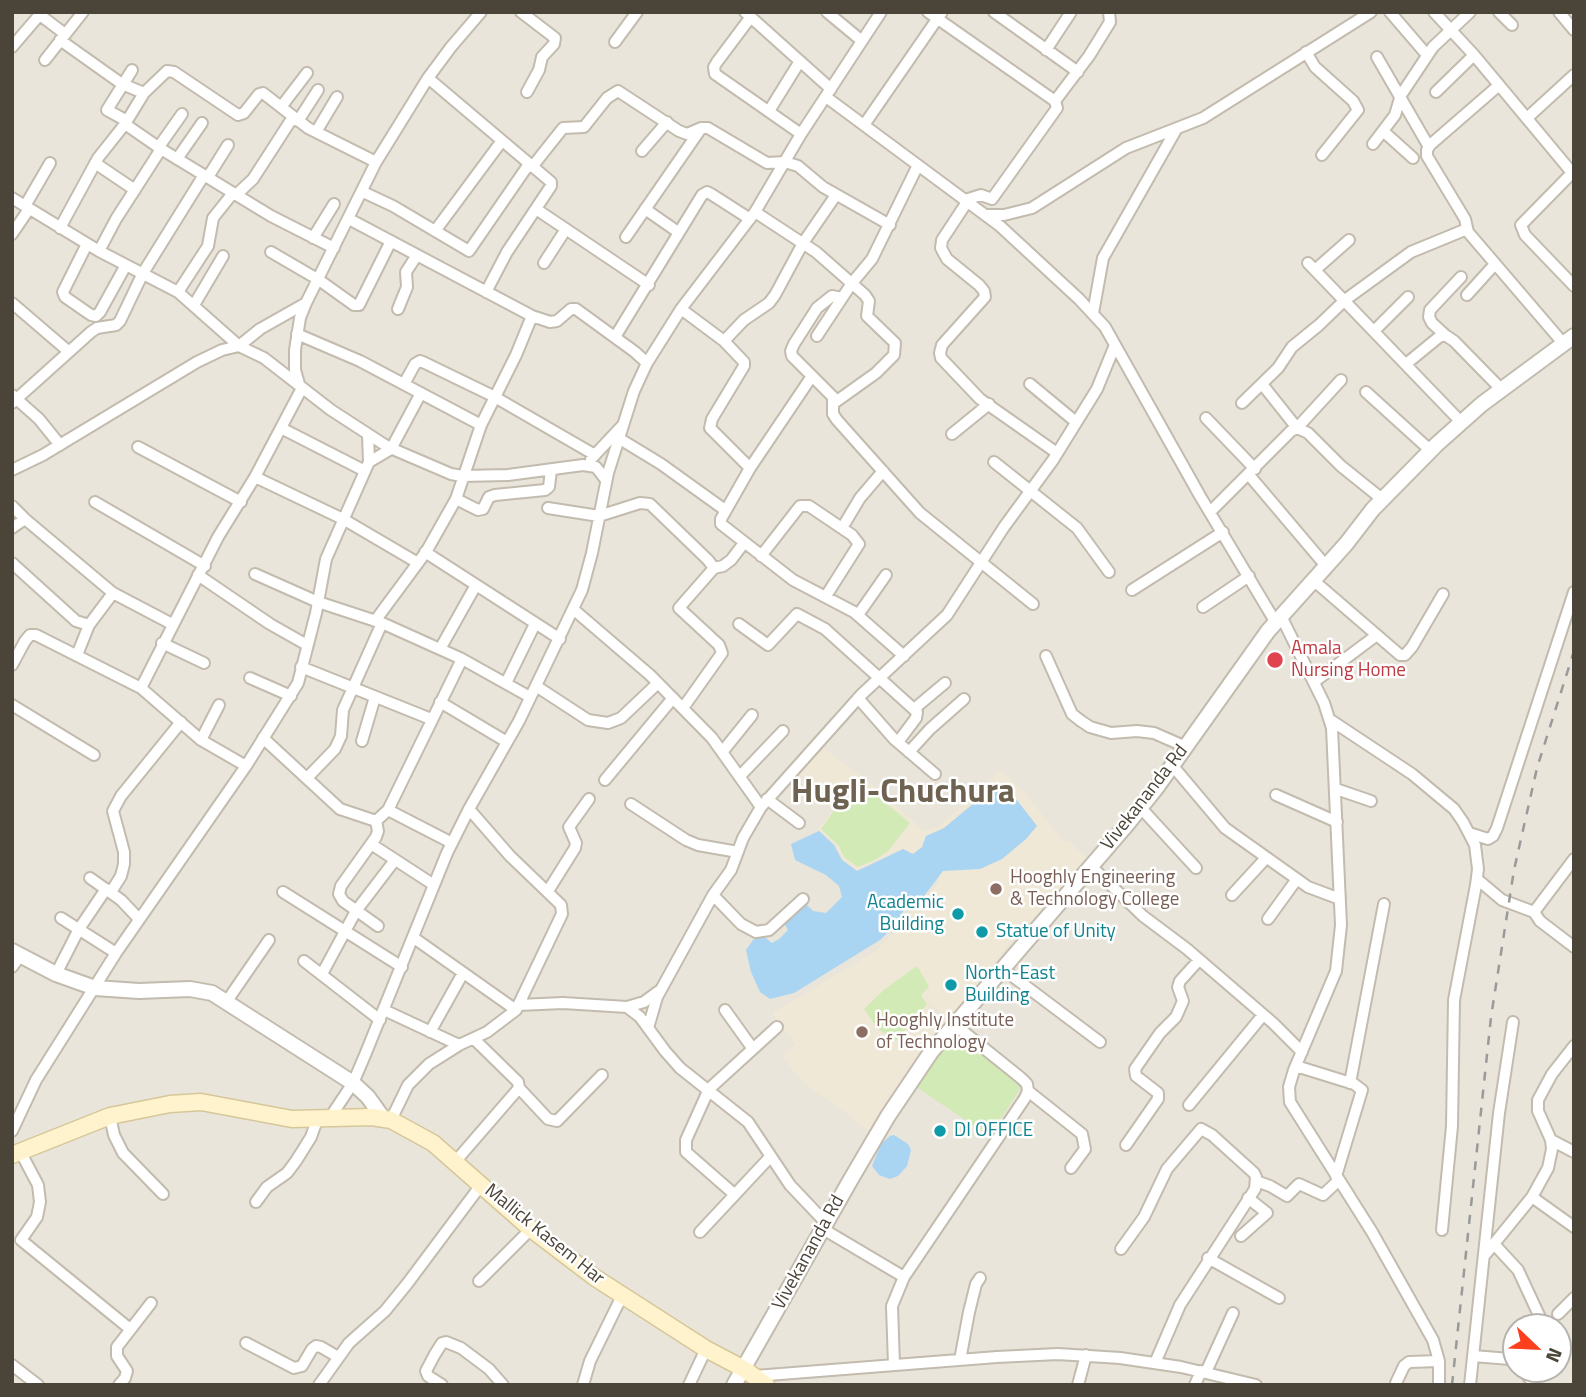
<!DOCTYPE html>
<html>
<head>
<meta charset="utf-8">
<style>
	body { margin:0 }
	#map { position:relative; width:1586px; height:1397px; overflow:hidden; background:#f6f3ec; font-family:"Titillium Web",sans-serif }
	canvas { display:block }
	.frame { position:absolute; inset:0; border:14px solid #4b4439; pointer-events:none }
	.north { position:absolute; left:1502px; top:1313px; width:70px; height:70px; box-sizing:border-box; background:#fff; border:2px solid #b7b4b0; border-radius:50%; rotate:113deg; font-size:19px; font-weight:700; line-height:28px; text-align:center; color:#4b4439 }
	.north::after { content:''; display:block; margin:auto; width:24px; height:32px; background:#fc3f1d; clip-path:polygon(50% 0,100% 100%,50% 72%,0 100%) }
</style>
</head>
<body>
<div id="map">
<canvas width="1586" height="1397"></canvas>
<div class="frame"></div>
<div class="north">N</div>
</div>
<script>
const context = document.querySelector('canvas').getContext('2d');
context.lineJoin = 'round';
function fillPath(path, color) {
  context.fillStyle = color;
  context.fill(path, 'evenodd');
}
function toPath(rows) {
  const path = new Path2D();
  for (const r of rows) {
    path.moveTo(r[0], r[1]);
    for (let i = 2; i < r.length; i += 2) path.lineTo(r[i], r[i + 1]);
  }
  return path;
}
function trace(path, color, width, dash) {
  context.strokeStyle = color;
  context.lineWidth = width;
  context.lineCap = dash ? 'butt' : 'round';
  context.setLineDash(dash || []);
  context.stroke(path);
}
function label(font, color, halo, rows, align = 'center') {
  context.font = font + ' "Titillium Web",sans-serif';
  context.lineWidth = 5;
  context.setLineDash([]);
  context.textBaseline = 'middle';
  context.strokeStyle = halo;
  context.fillStyle = color;
  for (const [text, x, y, turn = 0] of rows) {
    context.save();
    context.translate(x, y);
    context.rotate((+turn || 0) * Math.PI / 180);
    context.textAlign = isNaN(turn) ? turn : align;
    if (halo) context.strokeText(text, 0, 0);
    context.fillText(text, 0, 0);
    context.restore();
  }
}
const residential = toPath([
	[12,12,1574,12,1574,1385,12,1385],
	[1516,1327,1558,1327,1558,1369,1516,1369]
]);
const education = toPath([
	[817,743,880,790,924,831,939,826,1001,770,1027,795,1065,843,1069,841,1086,857,1053,898,1012,940,949,1020,925,1000,933,1011,947,1021,901,1083,873,1132,865,1129,831,1101,809,1088,792,1069,783,1056,795,1044,772,1013,874,952,905,923,908,926,908,915,926,898,939,881,916,859,857,870,843,859,835,844,818,829,833,810,820,790,795,771]
]);
const green = toPath([
	[862,783,910,823,888,851,875,860,858,867,844,857,839,846,821,829,836,808,843,808,854,798],
	[917,966,929,987,921,995,927,1004,896,1041,878,1029,864,1009,885,989],
	[956,1028,1022,1082,1019,1091,989,1136,915,1086]
]);
const water = toPath([
	[998,783,1013,795,1037,826,1026,839,1002,859,980,869,943,871,924,896,907,905,895,925,880,940,794,993,770,999,760,992,751,972,746,950,753,940,762,935,772,943,779,939,788,930,784,923,806,904,813,911,826,913,842,897,839,886,826,875,795,860,791,844,819,831,834,845,842,860,857,871,903,849,913,854,922,847,926,836,944,828],
	[894,1135,908,1144,911,1150,907,1166,898,1176,890,1179,879,1175,872,1166,881,1144,890,1136]
]);
const minor = toPath([
	[521,12,555,38,554,44,542,57,539,70,527,92],
	[745,12,831,89],
	[827,12,862,41],
	[928,12,1055,101,1089,56,1110,22,1109,12],
	[994,12,1078,72],
	[1390,12,1427,55],
	[1434,12,1474,55,1574,175],
	[1499,12,1512,25],
	[1559,12,1574,30],
	[40,15,65,34],
	[750,18,717,62,714,67,715,74,801,134],
	[60,40,122,84,144,93],
	[615,42,637,12],
	[12,47,42,12],
	[1046,50,1071,12],
	[1306,52,1315,67,1353,101,1358,110,1322,155],
	[1377,57,1429,147],
	[45,60,83,12],
	[428,78,551,182,551,186,507,252,486,292],
	[1498,86,1430,145,1427,150,1427,156,1465,219,1468,232,1563,343],
	[1436,92,1474,55],
	[826,97,1000,226,1079,299,1105,327,1200,496,1276,623],
	[281,107,307,73],
	[769,111,800,61],
	[1527,118,1574,75],
	[127,121,107,110,132,70],
	[298,121,318,90],
	[125,124,161,149,271,216,334,248],
	[864,125,942,12],
	[1383,131,1413,158],
	[316,132,337,97],
	[1373,144,1395,115,1401,95,1433,47,1470,12],
	[158,148,182,114],
	[642,151,667,122],
	[177,159,202,123],
	[95,163,135,190],
	[532,167,563,128,584,127,607,98,618,91,679,131,687,134,701,128,708,128,767,163,785,162,798,166,823,187,890,225],
	[1572,173,1521,225,1525,235,1574,286],
	[208,177,228,145],
	[363,192,393,206,469,251,529,164],
	[236,195,253,179,293,117],
	[12,198,99,251,178,292,239,346,260,329,306,303],
	[965,200,981,195,992,199,1057,108,1055,101],
	[967,202,942,240,941,248,947,259,979,285,984,291,985,297,942,345,940,353,941,358,980,399,1057,453],
	[25,206,50,163],
	[536,209,649,285],
	[645,209,678,232],
	[755,212,816,252,865,295,869,301,867,316,895,343,894,355,876,373,834,403],
	[985,215,1004,215,1032,208,1126,148,1203,118,1371,12],
	[349,219,532,316,550,322,557,321,571,309,576,309,635,352,647,363],
	[60,228,98,158,125,124,144,93,167,71,174,72,238,115,244,113,259,94,263,93,308,128,376,162],
	[435,231,501,142],
	[12,234,29,209],
	[626,237,700,130],
	[313,238,334,204],
	[87,244,63,292,65,297,91,315,96,316,100,312,126,265],
	[99,251,116,219,161,149],
	[271,252,319,280,354,305,359,305,391,241],
	[544,263,566,229],
	[1308,263,1461,422],
	[1315,270,1349,240],
	[178,292,208,246,213,218,233,193],
	[1467,295,1495,264],
	[842,298,832,296,817,308,794,344,791,351,792,356,833,397,833,414,837,420,920,513,1033,604],
	[12,303,68,351],
	[194,305,223,256],
	[398,309,407,287,406,272,417,255],
	[681,309,724,341,744,362,744,366,712,419,710,428,750,468],
	[1093,313,1103,258,1177,128],
	[1374,331,1408,297],
	[297,334,360,361,481,425],
	[1445,335,1432,323,1429,317,1430,310,1461,277],
	[817,336,852,283,872,259,918,165],
	[615,337,702,195,707,192,711,194,750,219],
	[724,341,744,320,769,303,775,295,803,243,836,195],
	[1406,364,1439,337,1445,335,1454,341,1501,389],
	[812,376,750,468,721,519,721,524,793,580,854,612,904,656],
	[299,384,295,370,295,350,300,318,306,303,376,162,428,78,451,47,481,12],
	[404,384,415,364,420,361,425,363,493,396,595,455],
	[1030,384,1076,422],
	[1262,384,1297,428,1341,380],
	[1366,392,1430,450],
	[12,395,39,419,60,445],
	[12,403,91,332,97,328,116,325,120,321,143,273,204,175],
	[1242,403,1278,368,1292,347,1319,325,1345,300,1411,252,1467,229],
	[1206,418,1255,469],
	[281,428,365,471],
	[952,434,989,404],
	[620,439,661,464,725,510],
	[138,447,241,502],
	[591,459,622,426],
	[369,462,391,449,421,393],
	[994,462,1077,528,1109,572],
	[12,470,43,455,197,362,222,350,239,346,264,358,331,410,388,447,451,474,462,476,508,475,583,465,596,467,606,480],
	[1249,475,1326,566],
	[255,477,343,519,418,563],
	[456,499,478,510,483,509,489,497,495,495,545,490,549,487,551,470],
	[95,502,205,566],
	[12,506,25,519,113,593,172,624],
	[548,508,599,516,640,503,650,504,708,560,714,568,679,608,719,645,722,653,683,708],
	[1210,512,1291,431,1297,428,1308,433,1341,466,1382,499],
	[12,528,25,519],
	[842,528,860,498,883,471],
	[425,552,560,639],
	[761,556,800,506,809,506,852,535,859,544,826,596],
	[12,563,76,621,89,625],
	[714,568,723,566,731,560,744,543],
	[255,574,318,602,382,623,462,659,530,697],
	[198,575,270,624,307,645],
	[1313,580,1400,655,1405,655,1412,647,1443,594],
	[1132,590,1223,532],
	[1203,607,1249,576],
	[573,609,650,675,712,738,761,807],
	[858,615,886,575],
	[1281,616,1324,703,1332,728,1341,925,1336,971,1294,1070,1289,1087,1290,1102,1372,1232,1433,1340,1439,1361,1439,1385],
	[375,621,426,552,456,499,481,425,516,355,532,316],
	[739,624,768,645,797,614,825,629,917,712,916,718,898,742],
	[162,643,204,663],
	[440,649,476,585],
	[77,655,89,625,113,593],
	[1046,656,1072,714,1081,721,1090,727,1111,733,1137,731,1154,733,1186,747],
	[12,665,25,641,30,635,36,635,141,688,201,740,246,766],
	[301,667,431,719],
	[250,678,291,696],
	[1314,682,1377,635],
	[506,683,535,624],
	[536,686,588,720,608,723,621,718,658,683],
	[141,688,218,537,255,477,302,388],
	[858,698,894,739,935,774],
	[440,702,507,742],
	[12,705,94,755],
	[914,709,945,683],
	[1329,719,1412,774,1454,809,1463,822,1475,845,1478,869,1476,885,1454,1000,1452,1126,1442,1230],
	[263,738,340,809,376,821,388,810,462,659],
	[201,740,219,705],
	[362,741,375,697],
	[723,751,752,715],
	[909,752,930,729,964,699],
	[1172,765,1225,828,1308,887,1340,899],
	[740,776,783,731],
	[307,778,335,749,341,736,343,710,382,623],
	[605,780,673,698],
	[1336,789,1371,801],
	[1276,795,1337,822],
	[767,799,799,823],
	[631,804,686,840,698,845,738,852],
	[1140,807,1196,868],
	[388,810,452,843],
	[376,821,378,831,376,837,341,886,339,894,343,901,378,926],
	[1469,833,1488,839,1493,836,1497,828,1574,592],
	[371,844,434,885],
	[1574,859,1534,912,1540,921,1574,947],
	[1091,866,1143,916,1187,949,1273,1023,1302,1052],
	[90,878,121,900,139,919],
	[1477,879,1502,900,1534,912],
	[548,891,575,848,576,843,569,827,589,799],
	[111,892,121,876,124,864,124,852,113,811,121,796,181,722],
	[283,892,402,967],
	[713,895,741,924,756,932,769,930,803,899],
	[1232,895,1266,858],
	[61,918,116,953],
	[1268,919,1297,879],
	[414,938,516,1010],
	[304,961,380,1020],
	[12,967,20,956],
	[1003,969,1100,1042],
	[56,974,79,929,106,889],
	[322,974,356,911,395,860],
	[227,1001,269,940],
	[519,1005,563,1003,627,1007,644,1002,659,991],
	[627,1007,640,1017,665,1051,680,1068,748,1122,790,1185,826,1223],
	[384,1010,459,1045],
	[725,1010,753,1049],
	[648,1028,657,997,713,895,731,870,743,838,761,807,861,695,947,615,1004,527,1053,460,1097,389,1115,345],
	[430,1032,463,973],
	[1296,1066,1354,1084,1362,1090,1336,1176],
	[1350,1083,1384,904],
	[519,1088,548,1119,557,1121,602,1075],
	[1028,1091,1082,1134,1085,1149,1071,1168],
	[1189,1105,1263,1015],
	[110,1116,114,1135,123,1153,163,1194],
	[329,1119,353,1083,365,1055,447,853,469,809,519,721,582,590,592,553,608,473,634,391,647,363,681,309,755,212,801,134,881,12],
	[391,1120,408,1085,429,1064,459,1045,487,1032,516,1010,562,914,561,905,510,856,469,809],
	[12,1131,36,1080,116,953,246,766,298,683,316,613,326,559,369,462,368,435],
	[1551,1140,1574,1152],
	[1126,1145,1158,1099,1158,1093,1136,1076,1135,1069,1160,1033,1176,1017,1183,1001,1178,987,1180,981,1199,960],
	[20,1151,38,1185,40,1202,37,1217,21,1240,130,1329],
	[455,1162,519,1088,518,1082,474,1039],
	[1256,1181,1270,1186,1287,1196,1299,1184,1323,1195,1339,1180],
	[734,1194,686,1152,686,1140,709,1089,777,1027],
	[1532,1197,1574,1227],
	[256,1202,267,1187,287,1173,296,1161,311,1137,317,1120],
	[823,1229,904,1277],
	[700,1232,770,1157],
	[1241,1236,1267,1213,1248,1198],
	[1494,1244,1518,1270,1544,1326],
	[1121,1249,1144,1217,1167,1169,1201,1129,1212,1135,1254,1173,1256,1177,1255,1189,1180,1305,1155,1363],
	[1484,1256,1532,1197,1548,1168,1552,1149,1551,1140,1538,1111,1538,1100,1552,1074,1574,1046],
	[1208,1258,1279,1298],
	[479,1281,531,1229],
	[1558,1314,1574,1298],
	[246,1343,294,1368,302,1366,312,1349,316,1346,321,1347,338,1357],
	[1473,1356,1510,1359,1516,1362],
	[960,1360,969,1312,976,1284,980,1278],
	[12,1365,38,1385],
	[894,1365,892,1306,904,1277,1025,1098,1028,1091,1027,1084,1021,1078,955,1025],
	[1522,1369,1535,1385],
	[1206,1372,1233,1313],
	[755,1376,997,1357,1058,1354,1120,1358,1181,1367,1256,1385],
	[1396,1383,1404,1366,1409,1362,1439,1361],
	[119,1385,125,1378,127,1371,117,1356,117,1347,151,1303],
	[319,1385,349,1343,385,1311,407,1284,481,1185],
	[442,1385,428,1376,426,1371,435,1354,442,1343,446,1342,461,1348,489,1369,503,1385],
	[583,1385,590,1361,622,1296],
	[689,1385,706,1349],
	[1078,1385,1086,1355],
	[1195,1385,1201,1371],
	[1470,1385,1499,1113,1513,1022]
]);
const tertiary = toPath([
	[12,951,56,974,95,988,139,991,190,989,212,993,353,1083,368,1097,383,1118],
	[734,1385,851,1179,888,1116,931,1052,1124,828,1157,787,1268,631,1346,544,1373,509,1437,444,1482,404,1574,336]
]);
const secondary = toPath([
	[12,1155,110,1116,170,1104,201,1102,292,1119,372,1117,391,1120,433,1143,531,1229,594,1277,706,1349,744,1369,766,1385]
]);
const rail = toPath([
	[1452,1385,1491,1017,1514,870,1537,768,1574,651]
]);
const markers = [
	[1275,660,9,"#e0444e"],
	[996,889,7,"#8d6e63"],
	[958,914,7,"#0f9aa8"],
	[982,932,7,"#0f9aa8"],
	[951,985,7,"#0f9aa8"],
	[862,1032,7,"#8d6e63"],
	[940,1131,7,"#0f9aa8"]
];
const healthNames = [
	["Amala",1291,649],
	["Nursing Home",1291,671]
];
const streetNames = [
	["Vivekananda Rd",1145,798,-52],
	["Mallick Kasem Har",544,1235,39],
	["Vivekananda Rd",809,1253,-61]
];
const educationNames = [
	["Hooghly Engineering",1010,878],
	["& Technology College",1010,900],
	["Hooghly Institute",876,1021],
	["of Technology",876,1043]
];
const cultureNames = [
	["Academic",944,903,"right"],
	["Building",944,925,"right"],
	["Statue of Unity",996,932],
	["North-East",965,974],
	["Building",965,996],
	["DI OFFICE",954,1131]
];
const townNames = [
	["Hugli-Chuchura",903,794]
];
fillPath(residential, '#eae5da');
fillPath(education, '#efe8d6');
fillPath(green, '#d2eab5');
fillPath(water, '#a9d4f2');
trace(minor, '#c2bbae', 14);
trace(tertiary, '#c2bbae', 18);
trace(secondary, '#d6c79b', 19);
trace(minor, '#fff', 10);
trace(tertiary, '#fff', 14);
trace(secondary, '#fff3cd', 16);
trace(rail, '#9a9a9a', 2.5, [9, 9]);
for (const [x, y, r, color] of markers) {
  const dot = new Path2D();
  dot.arc(x, y, r, 0, 2 * Math.PI);
  context.fillStyle = color;
  context.fill(dot);
  trace(dot, '#fff', 2.5);
}
label('19px', '#be3a42', '#fff', healthNames, 'left');
label('19px', '#4b4439', '#fff', streetNames);
label('19px', '#785e54', '#fff', educationNames, 'left');
label('19px', '#0d838f', '#fff', cultureNames, 'left');
label('bold 33px', '#6e6250', '#fff', townNames);
</script>
</body>
</html>
